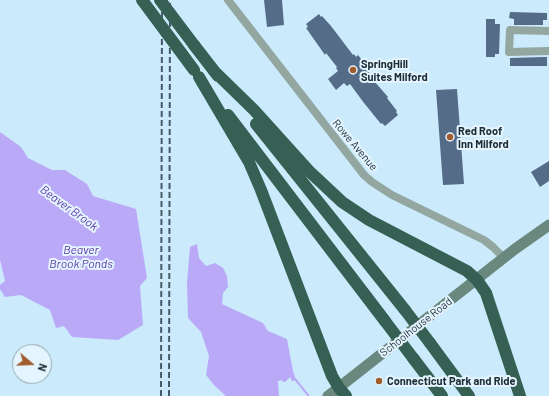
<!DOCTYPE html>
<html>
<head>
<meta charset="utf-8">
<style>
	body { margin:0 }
	#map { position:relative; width:549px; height:396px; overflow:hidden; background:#cbebfd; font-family:Barlow,sans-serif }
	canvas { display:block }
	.north { position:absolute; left:12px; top:344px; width:40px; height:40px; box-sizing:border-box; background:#e5f5ff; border:1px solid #95a5ae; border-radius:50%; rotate:109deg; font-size:11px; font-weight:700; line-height:16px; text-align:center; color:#1c2c35 }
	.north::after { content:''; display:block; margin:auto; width:14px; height:18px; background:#a05c2d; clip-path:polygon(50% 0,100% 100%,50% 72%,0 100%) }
</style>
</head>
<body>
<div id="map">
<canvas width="549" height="396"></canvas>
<div class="north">N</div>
</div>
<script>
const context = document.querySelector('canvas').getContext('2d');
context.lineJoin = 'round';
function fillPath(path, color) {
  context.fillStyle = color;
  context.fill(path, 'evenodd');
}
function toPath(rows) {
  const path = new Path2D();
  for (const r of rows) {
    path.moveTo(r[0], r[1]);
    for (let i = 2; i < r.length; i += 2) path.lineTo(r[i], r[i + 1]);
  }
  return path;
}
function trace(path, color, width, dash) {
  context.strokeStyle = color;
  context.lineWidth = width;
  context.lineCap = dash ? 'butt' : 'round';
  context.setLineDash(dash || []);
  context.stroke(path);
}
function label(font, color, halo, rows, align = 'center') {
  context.font = font + ' Barlow,sans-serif';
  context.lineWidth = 4;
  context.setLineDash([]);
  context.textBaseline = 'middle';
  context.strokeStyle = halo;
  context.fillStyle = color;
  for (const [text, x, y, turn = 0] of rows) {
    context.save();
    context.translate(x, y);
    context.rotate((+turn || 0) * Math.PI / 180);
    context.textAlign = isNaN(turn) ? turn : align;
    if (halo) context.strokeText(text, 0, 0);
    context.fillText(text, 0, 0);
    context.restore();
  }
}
const water = toPath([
	[0,132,21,147,28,158,52,170,65,170,87,184,93,196,136,209,147,278,140,286,143,325,118,340,72,337,64,326,56,328,50,310,21,295,5,297,0,289,0,285,5,281,0,260],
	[197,244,199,258,206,266,215,263,223,268,227,276,228,287,223,293,222,304,263,323,268,331,287,339,293,371,296,380,292,381,290,377,285,382,283,382,282,380,278,381,279,396,226,396,214,385,206,375,209,356,201,332,188,318,187,283,190,247]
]);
const stream = toPath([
	[295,379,308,395]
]);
const building = toPath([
	[264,0,282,0,284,25,267,27],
	[510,12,547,13,547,20,543,20,543,25,514,25,514,19,509,18],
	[319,14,321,17,322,16,331,26,353,55,354,54,356,57,358,55,369,69,367,70,369,73,368,74,388,97,387,98,397,111,396,112,398,115,385,126,382,123,381,124,364,103,350,84,347,86,344,83,336,90,328,79,338,71,336,68,337,67,326,53,325,55,306,28,308,27,306,24],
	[486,19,495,19,495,24,500,24,499,54,495,54,495,57,486,57],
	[543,57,547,57,547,66,510,66,510,58],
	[457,89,464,184,443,185,436,90],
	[549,161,549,181,540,187,531,172]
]);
const minor = toPath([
	[228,0,364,175,372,182,392,195,484,240,493,247,504,258],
	[549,31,510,30,509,52,549,51]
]);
const secondary = toPath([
	[328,396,515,249,549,225]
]);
const motorway = toPath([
	[194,45,218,76],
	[213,70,254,110,310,172,342,202,369,220,467,271,477,280,486,293,520,396],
	[199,77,249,162,261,190,332,376,339,388,346,396],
	[228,115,385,321],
	[256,124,405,310],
	[430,343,469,396],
	[413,358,442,396]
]);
const rail = toPath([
	[161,396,162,0],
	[169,396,170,0]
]);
const motorwayBridge = toPath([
	[142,0,194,70],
	[160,0,194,45],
	[405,310,430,343],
	[385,321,413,358]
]);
const markers = [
	[353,70,4,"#a05c2d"],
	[450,137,4,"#a05c2d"],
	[379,381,4,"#a05c2d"]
];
const poiNames = [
	["SpringHill",361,64],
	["Suites Milford",361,77],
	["Red Roof",458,131],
	["Inn Milford",458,144],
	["Connecticut Park and Ride",387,381]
];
const streetNames = [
	["Rowe Avenue",355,145,50],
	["Schoolhouse Road",416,327,-38]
];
const waterNames = [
	["Beaver Brook",69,208,36],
	["Beaver",81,250],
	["Brook Ponds",81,264]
];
fillPath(water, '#b9a9f7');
trace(stream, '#b9a9f7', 2);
fillPath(building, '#546c88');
trace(minor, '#93a7a0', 8);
trace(secondary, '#6b887f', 11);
trace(motorway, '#356053', 12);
trace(rail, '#465a65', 2, [6, 3]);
trace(motorwayBridge, '#356053', 12);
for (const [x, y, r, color] of markers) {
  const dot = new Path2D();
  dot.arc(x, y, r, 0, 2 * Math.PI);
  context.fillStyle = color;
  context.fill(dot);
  trace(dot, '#e5f5ff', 1.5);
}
label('bold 11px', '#1c2c35', '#e5f5ff', poiNames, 'left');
label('11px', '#1c2c35', '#e5f5ff', streetNames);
label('italic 12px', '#5b38a7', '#e5f5ff', waterNames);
</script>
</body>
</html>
